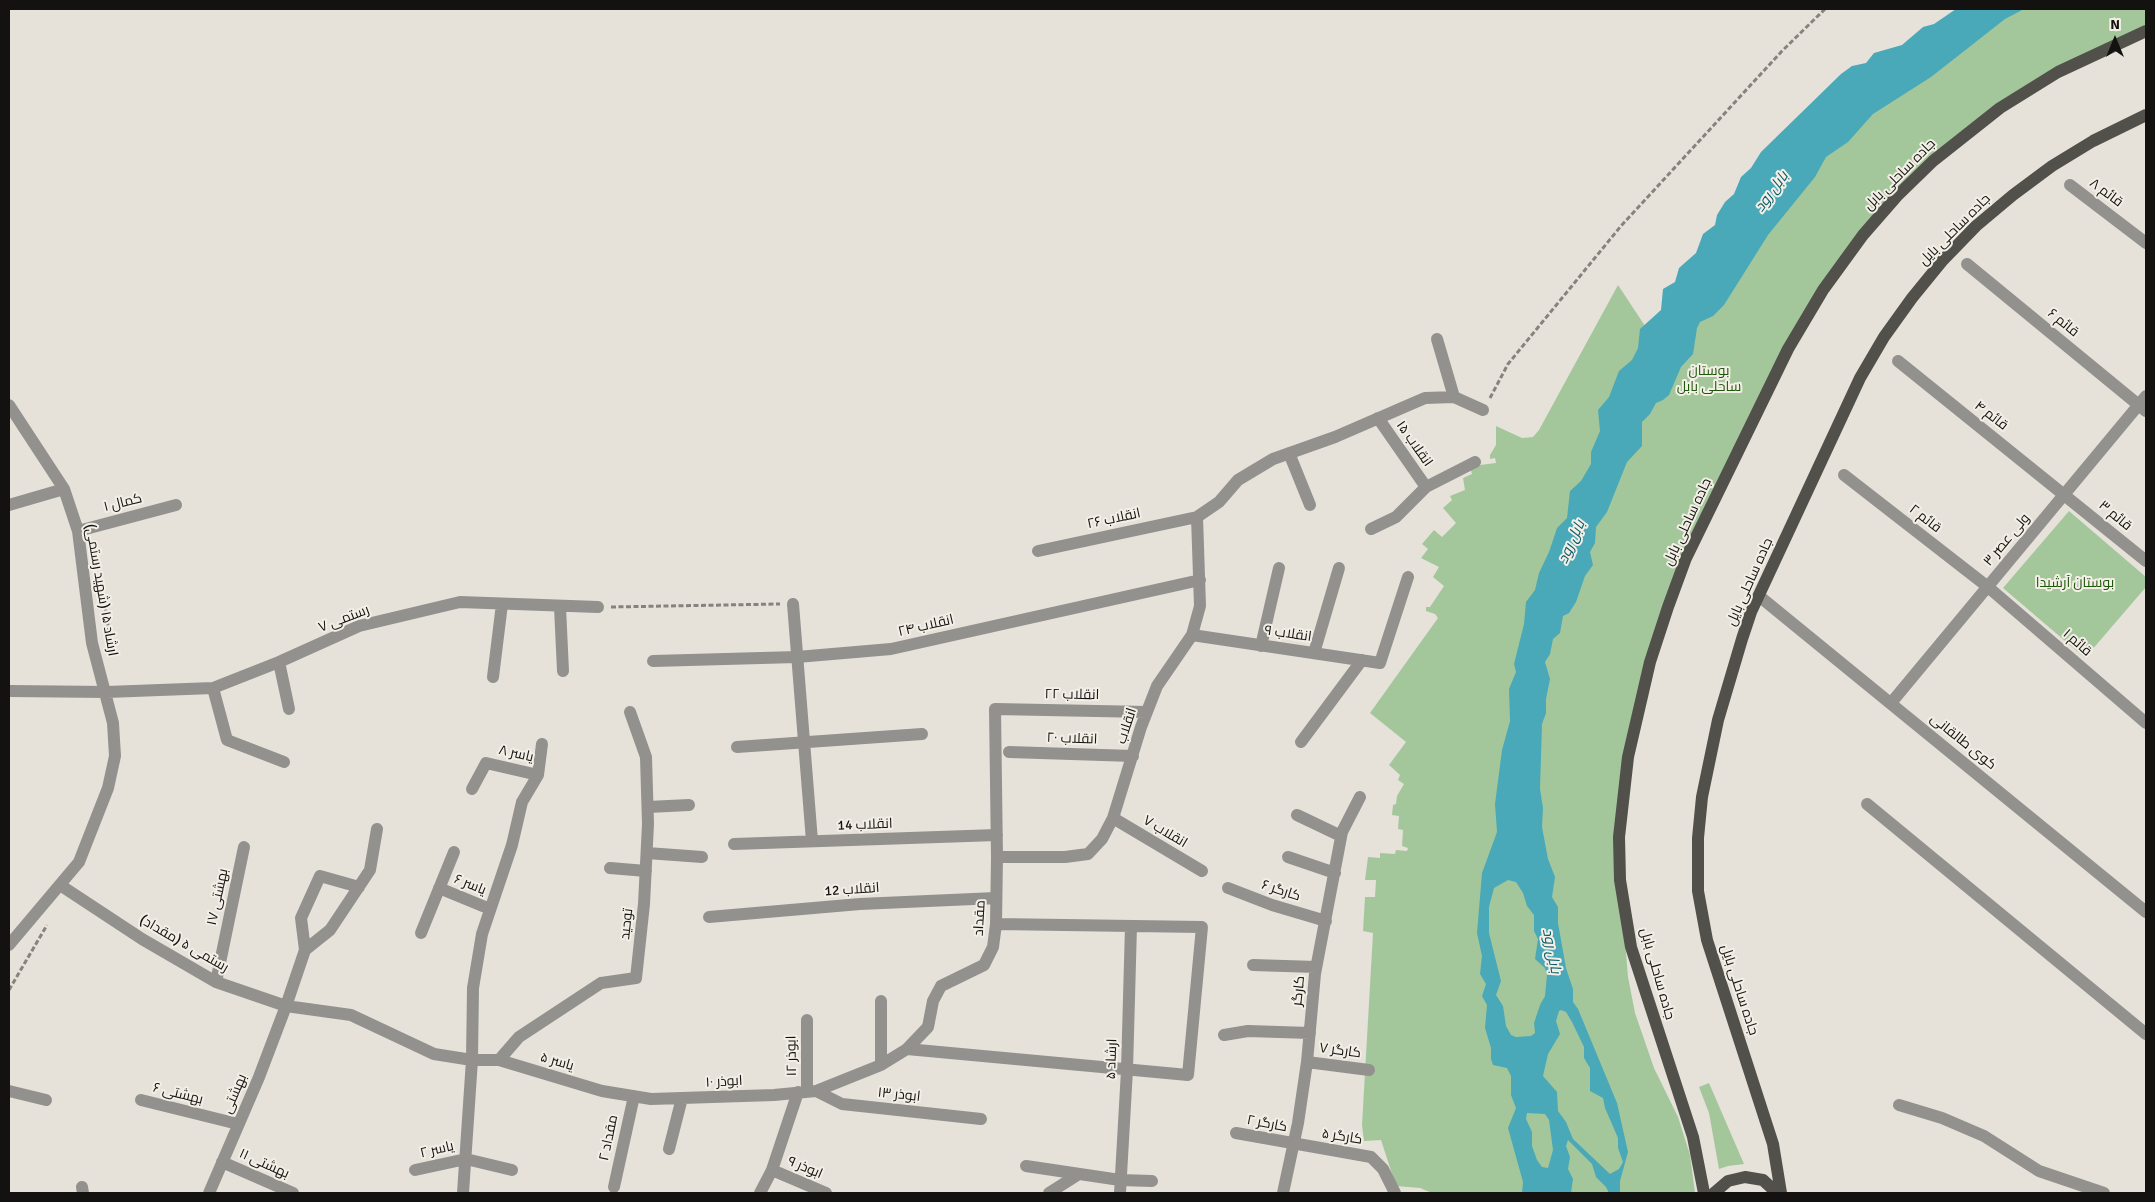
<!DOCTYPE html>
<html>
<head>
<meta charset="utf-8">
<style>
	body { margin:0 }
	#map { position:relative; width:2155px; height:1202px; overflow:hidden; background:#e6e2da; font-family:Signika,sans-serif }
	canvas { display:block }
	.frame { position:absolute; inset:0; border:10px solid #141210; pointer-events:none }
	.north { position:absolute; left:2090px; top:15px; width:50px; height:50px; -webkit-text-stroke:4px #f3efe7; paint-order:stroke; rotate:0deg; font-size:14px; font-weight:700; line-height:20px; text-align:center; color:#141210 }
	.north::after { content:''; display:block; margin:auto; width:18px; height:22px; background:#141210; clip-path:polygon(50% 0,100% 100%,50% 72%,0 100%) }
</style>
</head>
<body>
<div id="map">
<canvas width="2155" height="1202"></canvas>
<div class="frame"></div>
<div class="north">N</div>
</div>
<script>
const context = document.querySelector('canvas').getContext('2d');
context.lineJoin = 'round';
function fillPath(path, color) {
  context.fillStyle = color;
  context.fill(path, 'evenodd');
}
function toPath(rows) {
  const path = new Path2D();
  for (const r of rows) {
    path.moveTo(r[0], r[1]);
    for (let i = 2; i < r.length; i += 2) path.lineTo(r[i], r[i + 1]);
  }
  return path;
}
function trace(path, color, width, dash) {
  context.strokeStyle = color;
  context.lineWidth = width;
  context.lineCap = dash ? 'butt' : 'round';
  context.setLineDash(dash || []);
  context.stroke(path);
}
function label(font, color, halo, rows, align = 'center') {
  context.font = font + ' Signika,Cairo,sans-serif';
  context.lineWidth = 4;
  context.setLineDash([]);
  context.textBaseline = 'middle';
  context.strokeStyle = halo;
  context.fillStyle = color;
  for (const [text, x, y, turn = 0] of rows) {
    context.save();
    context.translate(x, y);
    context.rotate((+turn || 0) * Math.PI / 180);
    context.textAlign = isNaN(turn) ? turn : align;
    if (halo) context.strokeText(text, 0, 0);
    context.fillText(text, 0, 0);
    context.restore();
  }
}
const green = toPath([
	[1963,9,2146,9,2146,31,2058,72,1933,161,1823,290,1686,558,1633,731,1620,880,1628,977,1635,1013,1654,1068,1678,1117,1690,1155,1695,1193,1432,1193,1420,1188,1396,1186,1381,1140,1364,1141,1362,1125,1373,933,1363,931,1365,897,1375,897,1376,880,1365,880,1368,857,1380,858,1380,853,1395,854,1396,850,1407,851,1408,848,1402,846,1403,830,1398,829,1399,816,1392,815,1393,805,1396,804,1397,796,1404,784,1398,780,1400,775,1389,765,1406,742,1370,713,1438,618,1435,614,1426,611,1426,607,1430,607,1444,586,1433,577,1439,567,1421,558,1428,549,1422,544,1434,530,1442,537,1456,523,1443,508,1452,500,1450,496,1465,490,1463,478,1472,474,1471,470,1480,465,1496,463,1495,458,1490,459,1490,455,1496,445,1496,426,1522,438,1533,437,1539,430,1618,285,1659,347,1814,133],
	[2069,511,2146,577,2146,587,2085,658,2003,588],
	[1709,1083,1744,1164,1728,1166,1719,1169,1709,1113,1699,1087]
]);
const water = toPath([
	[1956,9,2024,9,2005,19,1931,77,1873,114,1848,142,1826,157,1815,177,1768,235,1724,305,1713,316,1700,322,1697,328,1693,354,1681,367,1669,395,1663,400,1656,403,1650,414,1642,422,1642,446,1627,462,1607,512,1596,527,1595,543,1590,552,1593,565,1585,576,1576,602,1569,613,1563,616,1560,633,1553,639,1550,654,1545,662,1550,679,1546,699,1546,713,1542,724,1540,789,1543,808,1542,827,1548,859,1555,877,1552,897,1558,907,1558,923,1566,968,1573,989,1573,1002,1578,1009,1617,1103,1628,1152,1620,1181,1620,1193,1609,1193,1606,1187,1596,1177,1592,1164,1568,1140,1566,1146,1570,1157,1568,1169,1573,1179,1571,1193,1522,1193,1523,1182,1508,1128,1516,1108,1511,1095,1511,1076,1507,1068,1493,1065,1491,1059,1491,1048,1485,1028,1487,1005,1482,996,1486,984,1480,974,1482,956,1477,933,1482,873,1497,832,1495,804,1502,750,1510,721,1509,689,1516,672,1514,664,1524,624,1526,602,1535,590,1539,573,1549,552,1557,528,1567,518,1570,491,1581,481,1591,464,1591,452,1600,431,1598,410,1609,397,1619,371,1632,360,1638,348,1640,329,1661,310,1663,289,1675,282,1679,268,1696,253,1703,234,1715,225,1717,215,1725,202,1734,194,1741,177,1751,168,1761,152,1841,74,1852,66,1866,63,1874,53,1902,45,1923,27,1934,24],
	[1508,880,1516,882,1523,893,1527,906,1534,915,1534,931,1538,939,1535,959,1545,968,1547,975,1545,996,1540,1005,1534,1023,1535,1033,1531,1036,1516,1037,1511,1035,1506,1026,1503,1006,1496,995,1501,981,1489,933,1489,907,1494,888],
	[1561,1010,1566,1012,1572,1022,1584,1047,1584,1058,1590,1068,1590,1091,1603,1098,1605,1108,1618,1138,1618,1148,1623,1162,1619,1169,1610,1174,1573,1139,1566,1122,1558,1111,1557,1092,1543,1076,1548,1054,1560,1034,1556,1021,1559,1011],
	[1527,1113,1545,1114,1549,1120,1553,1150,1548,1168,1542,1167,1537,1160,1532,1146,1532,1132,1526,1119]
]);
const path = toPath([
	[1490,398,1508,364,1621,226,1782,51,1825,9],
	[100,576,113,656],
	[611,607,780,604],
	[9,990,47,925]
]);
const minor = toPath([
	[2070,185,2146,243],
	[1967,264,2146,411],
	[1437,339,1454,397],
	[1898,361,2146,561],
	[9,405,64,489,78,531,92,643,113,723,115,756,108,788,79,862,9,945],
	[1378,418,1426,487],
	[1289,453,1310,505],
	[1844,475,1988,587,2146,723],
	[9,505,64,489],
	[1371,529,1396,517,1426,487,1475,462],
	[78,531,176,505],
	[1038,551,1197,517,1219,502,1238,480,1273,459,1335,437,1425,398,1454,397,1483,410],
	[1759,596,2146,912],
	[793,604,812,841],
	[560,607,563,671],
	[1192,635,1380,663,1408,577],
	[1261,646,1279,568],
	[1314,653,1339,568],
	[653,661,797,657,891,649,1200,580],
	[279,662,289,709],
	[493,677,502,604],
	[213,688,227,740,284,762],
	[9,691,107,692,213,688,279,662,359,626,460,602,598,607],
	[1891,703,2146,396],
	[1301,742,1362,660],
	[737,747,922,734],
	[1009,752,1133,756],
	[472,789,486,763,538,775],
	[1867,804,2146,1034],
	[648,807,689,805],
	[1297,815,1341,836],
	[1113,818,1202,871],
	[734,844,997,835],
	[647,853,702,857],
	[997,857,1065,857,1088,854,1102,839,1113,818,1141,727,1157,686,1192,635,1200,606,1197,517],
	[1288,857,1335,873],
	[610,868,646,871],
	[60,885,142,939,216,982,286,1006,351,1015,434,1054,472,1060,499,1060,602,1091,651,1099,774,1095,816,1091,881,1065,907,1049,928,1027,933,1001,941,986,984,965,993,947,996,924,997,857,995,709,1147,712],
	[439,888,490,909],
	[1228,888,1272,905,1326,921],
	[709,917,860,904,996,898],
	[421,933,454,852],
	[305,950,301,918,320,876,359,887],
	[1253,965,1316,967],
	[216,982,244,847],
	[807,1020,807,1092],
	[1224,1035,1248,1031,1310,1033],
	[907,1049,1188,1075,1202,927,996,924],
	[499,1060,519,1037,601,983,636,978,644,904,648,824,646,757,630,712],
	[1307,1062,1369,1070],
	[881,1065,881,1001],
	[9,1091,46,1100],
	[816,1091,842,1104,981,1119],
	[141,1100,238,1124],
	[1899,1105,1942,1118,1984,1136,2039,1171,2104,1193],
	[1236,1133,1371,1157,1383,1169,1395,1193],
	[669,1149,682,1098],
	[222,1162,293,1193],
	[1026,1166,1120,1180,1152,1181],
	[415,1170,466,1159,512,1170],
	[772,1170,826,1193],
	[82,1187,83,1193],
	[614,1187,634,1096],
	[209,1193,259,1077,286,1006,305,950,330,930,370,870,377,829],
	[463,1193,472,1060,473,988,482,934,512,845,522,802,538,775,542,744],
	[760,1193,772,1170,798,1092],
	[1049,1193,1079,1174],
	[1120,1193,1127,1070,1131,926],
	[1283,1193,1298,1123,1307,1062,1315,974,1342,832,1360,797]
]);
const major = toPath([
	[1704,1193,1693,1137,1631,947,1620,880,1619,837,1628,757,1650,662,1668,607,1686,558,1788,349,1823,290,1863,235,1897,196,1933,161,2000,108,2058,72,2146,31],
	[1714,1193,1728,1181,1745,1177,1763,1180,1777,1193],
	[1781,1193,1773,1144,1707,940,1698,891,1698,838,1702,797,1718,720,1742,639,1751,612,1860,378,1884,337,1912,298,1943,260,1976,226,2013,195,2052,166,2093,141,2146,115]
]);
const streetNames = [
	["جاده ساحلی بابل",1900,175,-45],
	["قائم ۸",2106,193,37],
	["جاده ساحلی بایل",1955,230,-45],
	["قائم ۶",2063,323,39],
	["قائم ۴",1991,416,38],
	["انقلاب ۱۵",1414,444,55],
	["کمال ۱",123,503,-14],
	["قائم ۳",2115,516,40],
	["انقلاب ۲۶",1114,519,-12],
	["قائم ۲",1925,519,38],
	["جاده ساحلی بابل",1688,522,-65],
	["ولی عصر ۳",2007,540,-50],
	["جاده ساحلی بایل",1750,582,-66],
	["ارشاد ۱۵ (شهید رستمی)",101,590,80],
	["رستمی ۷",344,619,-21],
	["انقلاب ۲۴",926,626,-13],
	["انقلاب ۹",1288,634,8],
	["قائم ۱",2077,643,41],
	["انقلاب ۲۲",1072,695,1],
	["انقلاب",1127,726,-72],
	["انقلاب ۲۰",1072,739,2],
	["کوی طالقانی",1963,742,39],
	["یاسر ۸",516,754,13],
	["انقلاب 14",865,825,-2],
	["انقلاب ۷",1165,832,31],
	["یاسر ۶",470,885,22],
	["انقلاب 12",852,890,-4],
	["کارگر ۶",1281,891,18],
	["بهشتی ۱۷",218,897,-78],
	["مقداد",980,918,-87],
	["توحید",627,924,-84],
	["رستمی ۵ (مقداد)",184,944,30],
	["جاده ساحلی بابل",1657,974,74],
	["جاده ساحلی بایل",1739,990,72],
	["کارگر",1299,991,-84],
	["کارگر ۷",1340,1051,8],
	["ابوذر ۱۲",792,1056,-91],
	["ارشاد ۵",1112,1059,-88],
	["یاسر ۵",557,1062,16],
	["ابوذر ۱۰",724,1082,-3],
	["بهشتی ۶",178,1094,14],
	["بهشتی",235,1094,-67],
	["ابوذر ۱۳",899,1095,6],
	["کارگر ۲",1267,1124,11],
	["کارگر ۵",1342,1137,9],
	["مقداد ۲",609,1138,-78],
	["یاسر ۲",437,1150,-13],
	["بهشتی ۱۱",264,1164,24],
	["ابوذر ۹",805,1168,23]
];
const parkNames = [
	["بوستان",1709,371],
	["ساحلی بابل",1709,387],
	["بوستان آرشیدا",2075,583]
];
const waterNames = [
	["بابل رود",1772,192,-54],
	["بابل رود",1572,542,-66],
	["بابل رود",1551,951,79]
];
fillPath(green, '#a3c79b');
fillPath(water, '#49a9b8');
trace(path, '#86837e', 3, [5, 2.5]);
trace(minor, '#92918e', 12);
trace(major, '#52504a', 12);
label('14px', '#141210', '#f3efe7', streetNames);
label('14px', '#1d5709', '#f3efe7', parkNames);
label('italic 15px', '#085c67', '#f3efe7', waterNames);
</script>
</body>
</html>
